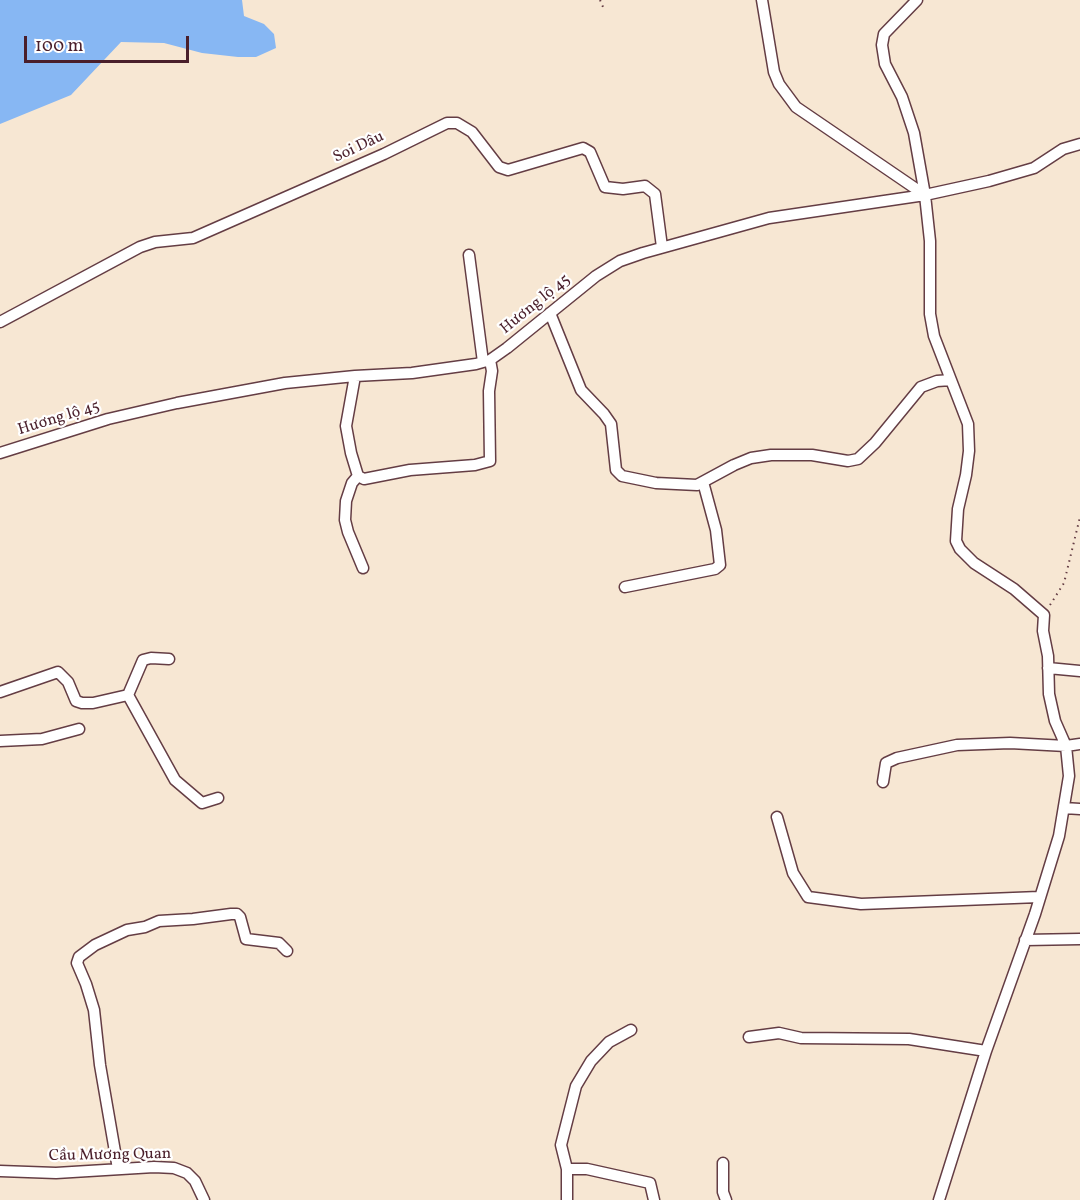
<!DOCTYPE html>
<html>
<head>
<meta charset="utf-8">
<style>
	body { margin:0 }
	#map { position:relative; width:1080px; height:1200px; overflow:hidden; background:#f7e7d3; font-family:Vollkorn,serif }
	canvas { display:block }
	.scale { position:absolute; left:24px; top:36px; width:165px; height:27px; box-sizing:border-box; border:3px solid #4a1f2b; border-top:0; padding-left:8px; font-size:18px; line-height:21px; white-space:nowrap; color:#4a1f2b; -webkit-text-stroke:4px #fff; paint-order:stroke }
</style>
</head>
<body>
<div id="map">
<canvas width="1080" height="1200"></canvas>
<div class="scale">100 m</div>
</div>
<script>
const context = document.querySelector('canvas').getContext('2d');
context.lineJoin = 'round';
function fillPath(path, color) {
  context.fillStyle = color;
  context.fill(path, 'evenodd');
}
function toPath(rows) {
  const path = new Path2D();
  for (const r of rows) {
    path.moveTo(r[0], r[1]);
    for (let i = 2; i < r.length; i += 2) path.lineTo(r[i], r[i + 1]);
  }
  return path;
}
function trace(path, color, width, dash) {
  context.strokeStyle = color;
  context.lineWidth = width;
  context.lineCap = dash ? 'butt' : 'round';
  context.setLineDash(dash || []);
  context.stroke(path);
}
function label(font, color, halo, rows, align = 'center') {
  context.font = font + ' Vollkorn,serif';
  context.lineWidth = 4.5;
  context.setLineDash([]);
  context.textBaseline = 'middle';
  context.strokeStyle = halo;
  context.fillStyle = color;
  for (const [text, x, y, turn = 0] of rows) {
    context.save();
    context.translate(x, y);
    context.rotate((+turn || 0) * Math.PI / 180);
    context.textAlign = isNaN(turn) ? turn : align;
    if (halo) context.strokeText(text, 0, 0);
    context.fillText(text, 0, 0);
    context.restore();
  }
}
const water = toPath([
	[0,0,242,0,244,16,264,24,274,34,276,48,256,57,238,57,202,53,164,43,121,42,71,95,0,124]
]);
const path = toPath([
	[600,0,603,7],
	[1050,605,1064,583,1080,517]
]);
const street = toPath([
	[762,0,774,72,779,84,796,107,925,195,930,241,930,314,934,336,968,424,969,451,966,475,958,509,956,541,960,549,974,563,1014,589,1044,615,1043,631,1048,656,1049,694,1055,721,1066,746,1069,776,1059,836,1035,914,986,1051,939,1200],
	[917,0,884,34,882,45,885,64,902,97,914,133,925,195],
	[469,255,483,362],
	[550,313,581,390,604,414,611,424,616,470,622,476,656,483,697,485,734,465,751,458,771,455,812,455,848,461,858,459,875,443,921,387,937,381,951,380],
	[0,322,140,247,155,242,193,238,384,154,447,123,457,123,472,132,499,167,508,170,583,148,590,152,605,187,623,189,645,186,655,194,662,247],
	[355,376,346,426,351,453,358,476,364,479,410,470,475,465,490,461,489,391,492,371,490,360],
	[0,453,108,419,177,403,285,383,355,376,412,373,476,364,490,360,507,348,596,276,620,261,643,253,769,218,925,195,989,181,1034,168,1063,149,1080,144],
	[358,476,352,483,346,501,345,520,348,532,363,568],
	[625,587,715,569,720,565,716,530,703,482],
	[1048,668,1080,671],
	[0,692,58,672,68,682,76,701,82,703,93,703,128,695,175,780,202,803,218,798],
	[128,695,143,660,151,658,169,659],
	[0,741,42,739,79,729],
	[883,782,886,763,897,758,957,745,1010,743,1066,746,1080,744],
	[1064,808,1080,809],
	[777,817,793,873,808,897,861,904,1039,897],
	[1025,940,1080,939],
	[749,1037,779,1033,801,1038,909,1039,986,1051],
	[723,1163,723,1192,726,1200],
	[118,1169,100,1065,94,1010,86,984,77,963,79,957,95,945,127,930,145,927,159,921,193,919,231,914,237,914,240,917,246,939,279,943,287,951],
	[567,1169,587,1169,650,1183,654,1200],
	[0,1171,56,1173,154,1167,174,1168,187,1173,195,1181,204,1200],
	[567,1200,567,1169,561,1145,576,1086,591,1061,609,1042,631,1030]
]);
const streetNames = [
	["Soi Dâu",359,148,-25],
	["Hương lộ 45",536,305,-39],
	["Hương lộ 45",59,419,-17],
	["Cầu Mương Quan",110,1156,-1]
];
fillPath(water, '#87b7f3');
trace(street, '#643d44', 13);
trace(path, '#643d44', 2, [1.5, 4.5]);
trace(street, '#fff', 10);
label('16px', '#4a1f2b', '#fff', streetNames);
</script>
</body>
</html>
